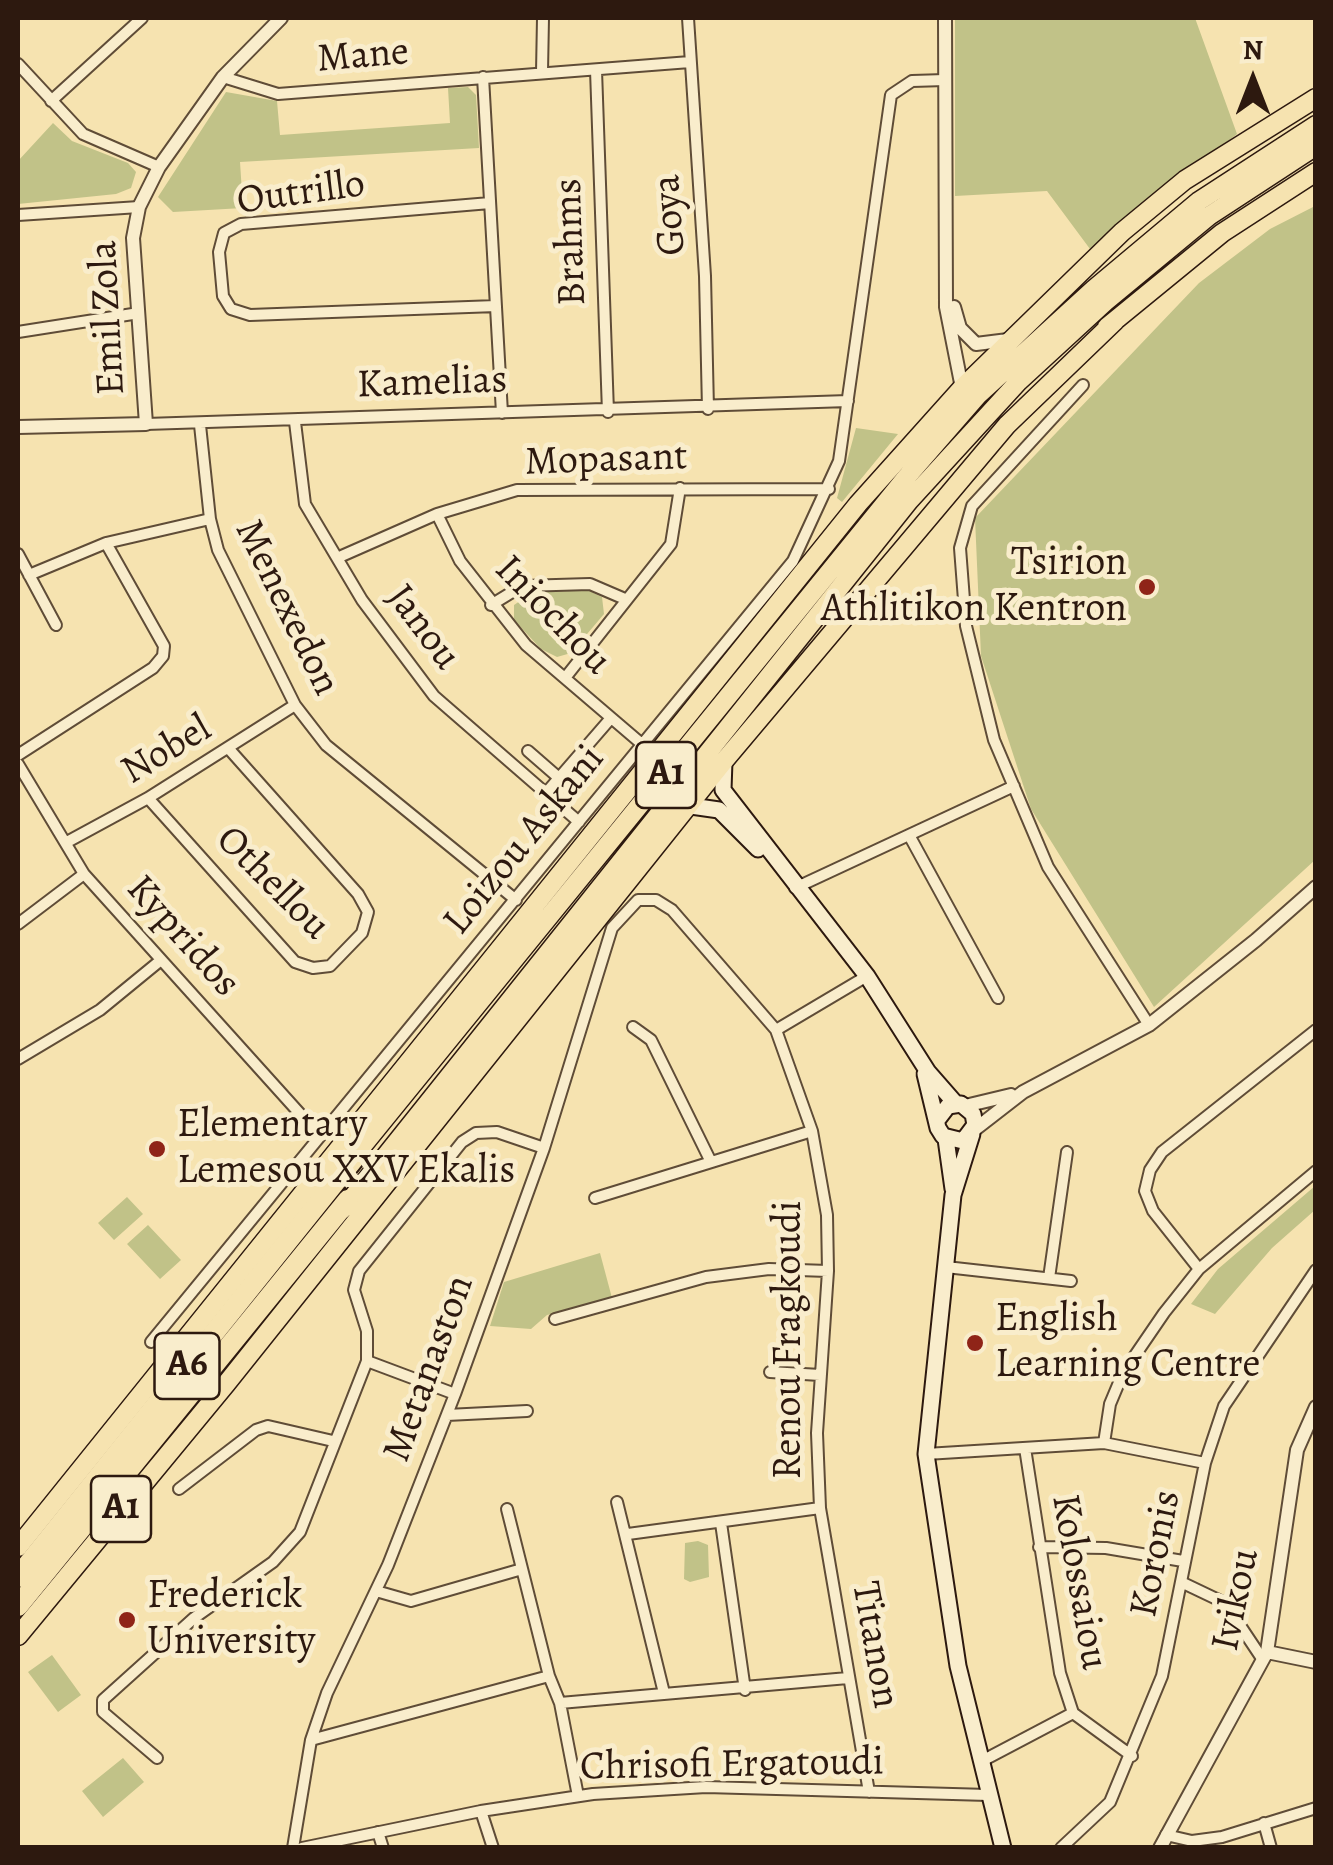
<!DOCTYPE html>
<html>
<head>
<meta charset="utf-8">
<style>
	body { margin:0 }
	#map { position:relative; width:1333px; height:1865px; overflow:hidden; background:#f6e3b0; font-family:Alegreya,serif }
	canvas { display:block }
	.frame { position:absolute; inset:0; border:20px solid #2d190f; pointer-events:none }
	.north { position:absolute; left:1203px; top:30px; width:100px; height:100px; -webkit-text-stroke:8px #f9edcc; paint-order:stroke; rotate:0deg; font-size:28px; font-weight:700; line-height:40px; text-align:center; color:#2d190f }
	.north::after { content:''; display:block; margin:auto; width:35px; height:45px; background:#2d190f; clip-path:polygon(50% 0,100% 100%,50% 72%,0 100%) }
</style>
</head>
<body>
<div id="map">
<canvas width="1333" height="1865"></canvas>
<div class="frame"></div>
<div class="north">N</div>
</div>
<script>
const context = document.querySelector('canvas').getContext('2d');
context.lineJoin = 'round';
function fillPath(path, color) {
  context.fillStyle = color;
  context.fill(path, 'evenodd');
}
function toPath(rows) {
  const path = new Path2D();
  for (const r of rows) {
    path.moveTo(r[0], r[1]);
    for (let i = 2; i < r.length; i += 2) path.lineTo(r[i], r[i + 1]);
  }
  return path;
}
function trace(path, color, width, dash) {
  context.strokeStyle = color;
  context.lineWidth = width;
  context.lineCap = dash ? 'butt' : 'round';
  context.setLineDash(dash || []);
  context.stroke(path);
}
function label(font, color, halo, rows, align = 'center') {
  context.font = font + ' Alegreya,serif';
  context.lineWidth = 10;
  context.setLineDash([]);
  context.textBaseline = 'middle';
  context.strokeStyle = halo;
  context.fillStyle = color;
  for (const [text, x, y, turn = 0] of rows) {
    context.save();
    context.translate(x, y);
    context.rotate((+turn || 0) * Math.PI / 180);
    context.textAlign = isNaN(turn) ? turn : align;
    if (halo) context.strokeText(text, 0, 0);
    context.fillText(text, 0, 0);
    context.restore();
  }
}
const green = toPath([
	[955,18,1195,18,1237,134,1090,249,1047,191,955,196],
	[468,87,476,95,479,148,240,162,243,208,173,212,158,197,226,92,277,101,280,135,450,123,448,88],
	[53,123,72,141,128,163,136,172,131,188,116,194,18,204,18,161],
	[1315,206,1315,860,1154,1007,1031,809,981,656,975,518,1199,283,1270,229],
	[856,428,898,434,842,502,837,498],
	[587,590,602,597,604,614,571,653,557,657,541,649,514,620,514,605,532,593],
	[1315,1186,1315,1210,1272,1248,1215,1314,1191,1304,1218,1269],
	[127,1197,143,1214,114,1240,98,1223],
	[148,1225,181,1260,160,1279,127,1244],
	[600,1253,612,1298,547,1315,531,1329,490,1326,504,1282],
	[698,1541,708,1545,709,1577,690,1582,684,1579,685,1543],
	[52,1655,81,1695,58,1712,28,1672],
	[123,1758,144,1782,103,1817,82,1791]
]);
const minor = toPath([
	[688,18,705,276,708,409],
	[18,64,83,134,159,167],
	[596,70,608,412],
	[542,72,543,18],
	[223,77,278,94,690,62],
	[483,77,502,413],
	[51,101,142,18],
	[490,203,241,224,224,233,219,252,223,296,231,309,250,315,496,306],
	[18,215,139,207],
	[18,332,139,313],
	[1083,385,972,506,960,548,966,626,994,740,1048,867,1149,1025],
	[295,422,305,504,362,600,434,696,579,822],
	[146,424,848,401],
	[200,425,210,519,218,550,295,705,326,745,516,900],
	[437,514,460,561,526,645,643,745],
	[18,554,56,625],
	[337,558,437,514,517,490,829,489],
	[29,575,106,543,210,519],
	[491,605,522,586,590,584,625,599],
	[565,678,671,544,680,488],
	[528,751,559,778],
	[18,755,153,668,163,656,164,646,106,543],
	[18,764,84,874,320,1136],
	[546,793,611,718],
	[148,798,295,962,313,968,330,966,362,933,368,912,358,894,229,749],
	[909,835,998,998],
	[67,842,148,798,295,705],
	[795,888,1014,786],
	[18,924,84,874],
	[633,1027,651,1040,711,1162],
	[776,1030,867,976],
	[18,1059,100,1010,161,960],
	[595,1198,812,1131],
	[946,1267,1071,1281],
	[1199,1269,1153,1211,1145,1191,1150,1170,1162,1152,1316,1030],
	[1049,1278,1067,1152],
	[555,1319,706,1277,769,1269,828,1271],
	[151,1342,793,561,839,461,891,95,912,81,945,80],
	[367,1361,455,1394],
	[770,1372,820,1375],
	[447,1415,527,1411],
	[1104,1443,1110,1404,1123,1373,1164,1313,1199,1269,1316,1171],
	[1025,1448,1060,1673,1073,1713,1132,1756],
	[926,1454,1104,1443,1205,1463],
	[179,1489,256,1430,268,1426,333,1441],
	[617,1502,664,1693],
	[507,1509,549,1676,560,1703,578,1796],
	[721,1523,745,1690],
	[628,1534,820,1508],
	[1039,1547,1106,1548,1183,1561],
	[1181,1582,1225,1603,1263,1660],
	[376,1591,411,1601,522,1569],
	[560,1703,848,1678],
	[311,1740,549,1676],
	[157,1758,103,1712,103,1700,194,1618,273,1562,300,1532,367,1361,367,1331,354,1290,359,1271,462,1142,476,1133,497,1132,544,1148],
	[980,1762,1073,1713],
	[481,1811,493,1848],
	[1264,1823,1271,1848],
	[378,1832,383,1848],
	[1166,1835,1192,1841,1222,1837,1316,1808],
	[293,1848,311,1740,327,1693,388,1565,455,1394,544,1148,612,928,638,900,656,900,672,910,776,1030,812,1131,827,1215,828,1271,817,1433,820,1508,869,1792],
	[302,1848,481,1811,593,1794,706,1787,988,1795],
	[1061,1848,1110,1802,1162,1676,1205,1463,1224,1406,1316,1270]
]);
const tertiary = toPath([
	[945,18,946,307,962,388],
	[954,307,960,328,976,344,1008,340],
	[18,427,146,424,133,238,139,207,159,167,223,77,281,18],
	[965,1106,1011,1095],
	[974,1130,1023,1092,1149,1025,1256,940,1316,887],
	[1267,1652,1316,1662],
	[1160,1848,1267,1652,1297,1450,1316,1407]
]);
const secondary = toPath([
	[724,761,723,790,867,976,928,1072,956,1104],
	[691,806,719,810,758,849],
	[925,1074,938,1128,943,1136,963,1141,975,1125,973,1114,961,1104,948,1106,938,1119],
	[972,1134,953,1195,926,1454,958,1666,1003,1848],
	[946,1139,953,1189]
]);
const trunk = toPath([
	[1107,327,1222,233,1316,172],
	[347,1165,904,480,978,395,1094,289,1199,201,1316,125],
	[343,1209,909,501,1019,381,1105,302,1209,216,1316,146],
	[18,1547,858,504,962,388,1122,232,1185,180,1316,98],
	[18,1636,226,1384,724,761,1007,425,1115,321]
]);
const motorway = toPath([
	[18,1577,356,1156],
	[18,1606,348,1200]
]);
const markers = [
	[1147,587,10,"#8f2418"],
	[157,1149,10,"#8f2418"],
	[975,1343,10,"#8f2418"],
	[127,1620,10,"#8f2418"]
];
const shields = [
	[666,775,60],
	[187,1366,65],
	[121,1509,60]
];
const shieldNames = [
	["A1",666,775],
	["A6",187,1366],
	["A1",121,1509]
];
const streetNames = [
	["Mane",363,57,-5],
	["Outrillo",301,194,-8],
	["Goya",671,215,-94],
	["Brahms",572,242,-92],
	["Emil Zola",109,318,-93],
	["Kamelias",432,384,-2],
	["Mopasant",606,461,-2],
	["Menexedon",286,608,64],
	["Iniochou",552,616,46],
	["Janou",422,628,53],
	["Nobel",167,751,-31],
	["Loizou Askani",525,841,-51],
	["Othellou",272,884,45],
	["Kypridos",182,937,48],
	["Renou Fragkoudi",790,1340,-90],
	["Metanaston",430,1369,-70],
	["Koronis",1157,1554,-79],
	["Kolossaiou",1078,1582,80],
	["Ivikou",1237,1600,-78],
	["Titanon",874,1645,80],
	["Chrisofi Ergatoudi",732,1766,-1]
];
const poiNames = [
	["Tsirion",1127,564,"right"],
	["Athlitikon Kentron",1127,610,"right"],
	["Elementary",177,1126],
	["Lemesou XXV Ekalis",177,1172],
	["English",995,1320],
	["Learning Centre",995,1366],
	["Frederick",147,1597],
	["University",147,1643]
];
fillPath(green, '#c1c288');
trace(minor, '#5f4c37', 14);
trace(tertiary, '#5f4c37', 16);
trace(secondary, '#2d190f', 19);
trace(trunk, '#2d190f', 21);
trace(motorway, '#2d190f', 24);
trace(minor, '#f9edcc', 10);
trace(tertiary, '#f9edcc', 12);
trace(secondary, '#f9edcc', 15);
trace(trunk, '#f6e3b0', 18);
trace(motorway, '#f6e3b0', 20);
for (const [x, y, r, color] of markers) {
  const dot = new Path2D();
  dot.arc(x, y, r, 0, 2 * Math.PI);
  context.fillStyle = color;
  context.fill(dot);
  trace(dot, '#f9edcc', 4);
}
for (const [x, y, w] of shields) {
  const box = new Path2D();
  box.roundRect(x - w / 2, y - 33, w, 66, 8);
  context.fillStyle = '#f9edcc';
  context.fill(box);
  trace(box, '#2d190f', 2.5);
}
label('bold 38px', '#2d190f', null, shieldNames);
label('40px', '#2d190f', '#f9edcc', streetNames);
label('40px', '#2d190f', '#f9edcc', poiNames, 'left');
</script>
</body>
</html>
